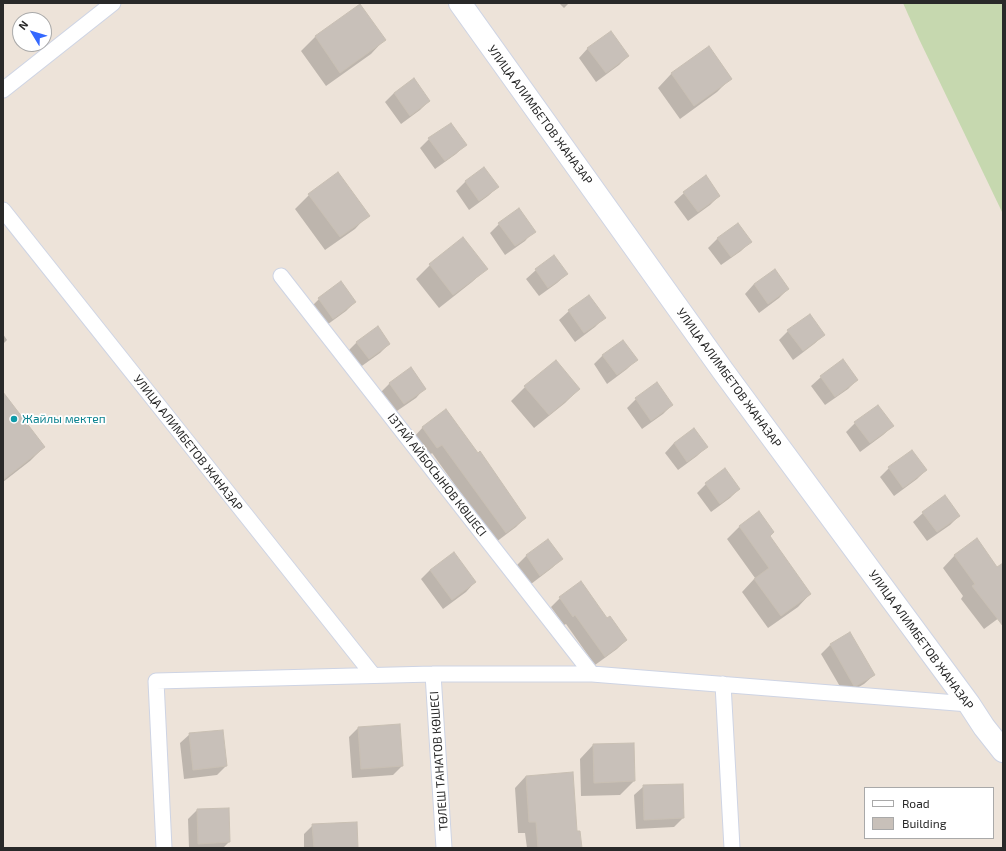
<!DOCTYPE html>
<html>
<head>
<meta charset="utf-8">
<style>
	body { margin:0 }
	#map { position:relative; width:1006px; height:851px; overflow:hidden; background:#ede3d9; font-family:"Exo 2",sans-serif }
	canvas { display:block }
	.frame { position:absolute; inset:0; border:4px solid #292929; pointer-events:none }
	.legend { position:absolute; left:864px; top:787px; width:130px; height:52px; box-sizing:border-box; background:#fff; border:1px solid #a9a9a9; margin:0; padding:5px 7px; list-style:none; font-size:12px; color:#292929 }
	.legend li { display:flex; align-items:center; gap:8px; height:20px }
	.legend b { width:20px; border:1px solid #a9a9a9 }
	.north { position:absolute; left:12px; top:12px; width:40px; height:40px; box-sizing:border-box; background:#fff; border:1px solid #a9a9a9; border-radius:50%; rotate:308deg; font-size:11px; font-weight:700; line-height:16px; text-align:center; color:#292929 }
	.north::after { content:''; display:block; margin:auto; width:14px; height:18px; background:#3468ff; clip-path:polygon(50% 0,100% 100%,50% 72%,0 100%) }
</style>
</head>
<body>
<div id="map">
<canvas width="1006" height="851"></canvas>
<div class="frame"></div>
<ul class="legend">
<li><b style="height:5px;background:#fff"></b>Road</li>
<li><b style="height:11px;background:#c8c0b9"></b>Building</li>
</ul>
<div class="north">N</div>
</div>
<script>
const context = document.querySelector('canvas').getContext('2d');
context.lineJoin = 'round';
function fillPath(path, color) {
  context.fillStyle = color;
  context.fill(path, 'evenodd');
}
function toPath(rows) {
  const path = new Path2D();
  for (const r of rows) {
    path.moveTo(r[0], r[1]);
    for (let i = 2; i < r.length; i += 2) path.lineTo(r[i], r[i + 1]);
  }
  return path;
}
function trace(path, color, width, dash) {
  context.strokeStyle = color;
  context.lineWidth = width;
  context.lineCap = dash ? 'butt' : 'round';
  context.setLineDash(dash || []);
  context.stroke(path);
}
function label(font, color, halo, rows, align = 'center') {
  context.font = font + ' "Exo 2",sans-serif';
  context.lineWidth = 3.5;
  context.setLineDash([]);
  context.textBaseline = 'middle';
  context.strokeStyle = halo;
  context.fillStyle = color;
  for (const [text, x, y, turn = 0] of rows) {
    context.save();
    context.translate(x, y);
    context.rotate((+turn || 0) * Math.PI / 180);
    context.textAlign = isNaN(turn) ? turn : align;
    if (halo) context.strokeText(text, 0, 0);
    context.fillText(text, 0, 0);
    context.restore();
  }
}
const cemetery = toPath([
	[903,3,1003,3,1003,214,919,39]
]);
const shadow = toPath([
	[559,3,569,3,564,8],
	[359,6,384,40,371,54,326,86,301,51,315,37],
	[709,47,731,78,717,92,680,119,658,88,671,74],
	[588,48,628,56,619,65,596,82,579,58],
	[394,93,429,101,420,110,401,124,385,102],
	[429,139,465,145,456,154,435,169,420,148],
	[484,168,498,187,488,196,469,210,456,191,465,182],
	[684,193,719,196,710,205,688,221,674,202],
	[309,195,368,215,355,229,325,250,295,209],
	[499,224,534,231,525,241,505,255,490,233],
	[463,239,486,269,472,282,439,308,416,279,430,265],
	[717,239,750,242,741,251,721,265,708,248],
	[536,270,567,274,557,283,539,296,526,279],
	[754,284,788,289,779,298,759,313,745,294],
	[589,297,604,318,595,327,575,342,559,320,569,311],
	[319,299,355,302,346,311,324,327,310,308],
	[788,331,824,335,814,344,793,360,779,340],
	[3,334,7,340,3,344],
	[357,342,389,344,380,353,359,368,348,351],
	[603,355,636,360,627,369,607,384,594,364],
	[411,368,425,388,416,398,394,413,380,393,389,384],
	[821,377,857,380,848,389,825,405,811,386],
	[525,387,579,389,565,403,534,428,511,401],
	[3,393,44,447,30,461,3,482],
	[636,399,672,405,663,414,642,429,627,408],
	[855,423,893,426,883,435,860,452,846,432],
	[423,427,525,518,516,527,496,542,432,453,428,457,414,437],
	[674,443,706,447,697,456,678,470,665,453],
	[889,468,926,470,917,479,894,496,880,477],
	[706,484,739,489,730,498,711,512,697,493],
	[923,513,959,516,950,525,927,541,913,522],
	[740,526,769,536,810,594,798,607,768,628,742,592,755,578,727,539],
	[548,540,561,559,552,568,531,584,517,565,526,556],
	[955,555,997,568,1003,564,1003,615,984,629,961,599,963,596,943,568],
	[430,570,475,582,466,592,443,609,421,579],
	[560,598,607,620,626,640,617,649,595,665,566,624,564,625,551,607],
	[830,645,874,675,864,684,845,695,821,654],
	[399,725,402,766,393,775,352,778,349,737,358,728],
	[190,734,226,766,217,775,184,779,180,743],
	[593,745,634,781,620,795,581,796,580,759],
	[526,776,576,832,581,848,527,848,525,833,518,833,515,788],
	[644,786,683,818,674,827,636,829,634,795],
	[197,810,229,842,223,848,189,848,188,819],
	[313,825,357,848,304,848,304,834]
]);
const building = toPath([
	[360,4,386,40,340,73,315,36,360,4],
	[611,31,629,56,606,73,587,48,611,31],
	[709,46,732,79,694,106,671,73,709,46],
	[414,78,430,101,410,116,394,93,414,78],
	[451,123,467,145,445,161,428,138,451,123],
	[484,167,499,187,479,201,465,181,484,167],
	[338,172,370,216,340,237,308,194,338,172],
	[706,175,720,196,698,212,683,192,706,175],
	[519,208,536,232,515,246,498,223,519,208],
	[738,223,752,242,731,257,717,238,738,223],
	[463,237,488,269,453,295,429,264,463,237],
	[554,255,568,274,548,288,535,269,554,255],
	[775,269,789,289,768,304,754,284,775,269],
	[341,281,356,302,333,319,318,298,341,281],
	[589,295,606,318,584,333,568,310,589,295],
	[810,314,825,335,803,351,787,330,810,314],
	[378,326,390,344,369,359,356,342,378,326],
	[623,340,638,360,617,375,602,355,623,340],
	[843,359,858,380,835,397,820,376,843,359],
	[556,360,580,389,549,415,524,386,556,360],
	[411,367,426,389,404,404,389,383,411,367],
	[657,382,673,405,651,421,635,398,657,382],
	[3,392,45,447,3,480,3,392],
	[878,405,894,426,870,443,854,422,878,405],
	[446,409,478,453,480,451,526,518,506,533,442,445,437,448,422,427,446,409],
	[694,428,708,447,687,462,674,443,694,428],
	[912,450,927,470,903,488,888,467,912,450],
	[725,468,740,489,720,504,705,483,725,468],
	[945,495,960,516,937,532,922,512,945,495],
	[759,511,774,532,770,536,811,594,781,616,754,579,769,568,739,526,759,511],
	[977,538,997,567,1003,563,1003,626,972,586,975,584,954,555,977,538],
	[548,539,563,559,540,576,526,555,548,539],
	[454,552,476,582,452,600,430,570,454,552],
	[581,581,607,618,610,616,627,640,605,657,575,615,573,617,559,597,581,581],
	[850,632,875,675,856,686,854,686,830,644,850,632],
	[400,724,403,766,361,769,358,727,400,724],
	[223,730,227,766,193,770,189,733,223,730],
	[634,743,635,781,594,783,593,744,634,743],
	[573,772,577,831,580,831,582,848,538,848,536,822,529,822,526,776,573,772],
	[683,784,684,818,644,820,643,785,683,784],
	[229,808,230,842,198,844,197,809,229,808],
	[357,822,358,848,314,848,312,824,357,822]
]);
const street = toPath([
	[3,90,113,3],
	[3,210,373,675],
	[281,276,592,674],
	[433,674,444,848],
	[723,684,732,848],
	[164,848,156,681,433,674,592,674,969,704]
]);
const secondary = toPath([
	[460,3,723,371,969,704,984,727,1003,751]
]);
const markers = [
	[14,419,4,"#0f9aa8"]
];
const streetNames = [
	["УЛИЦА АЛИМБЕТОВ ЖАНАЗАР",540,115,54],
	["УЛИЦА АЛИМБЕТОВ ЖАНАЗАР",729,378,54],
	["УЛИЦА АЛИМБЕТОВ ЖАНАЗАР",188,443,52],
	["ІЗТАЙ АЙБОСЫНОВ КӨШЕСІ",437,475,52],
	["УЛИЦА АЛИМБЕТОВ ЖАНАЗАР",921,640,54],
	["ТӨЛЕШ ТАНАТОВ КӨШЕСІ",439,761,-94]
];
const cultureNames = [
	["Жайлы мектеп",22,419]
];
fillPath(cemetery, '#c6d8af');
fillPath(shadow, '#0003');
fillPath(building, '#c8c0b9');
trace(building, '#c8bfb3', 1);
trace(street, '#ced4e4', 17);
trace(secondary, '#ced4e4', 24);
trace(street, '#fff', 15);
trace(secondary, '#fff', 22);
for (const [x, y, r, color] of markers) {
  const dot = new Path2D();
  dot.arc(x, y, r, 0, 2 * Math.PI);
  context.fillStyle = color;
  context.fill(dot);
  trace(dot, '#fff', 1.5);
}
label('12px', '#292929', '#fff', streetNames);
label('12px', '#0d838f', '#fff', cultureNames, 'left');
</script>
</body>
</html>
